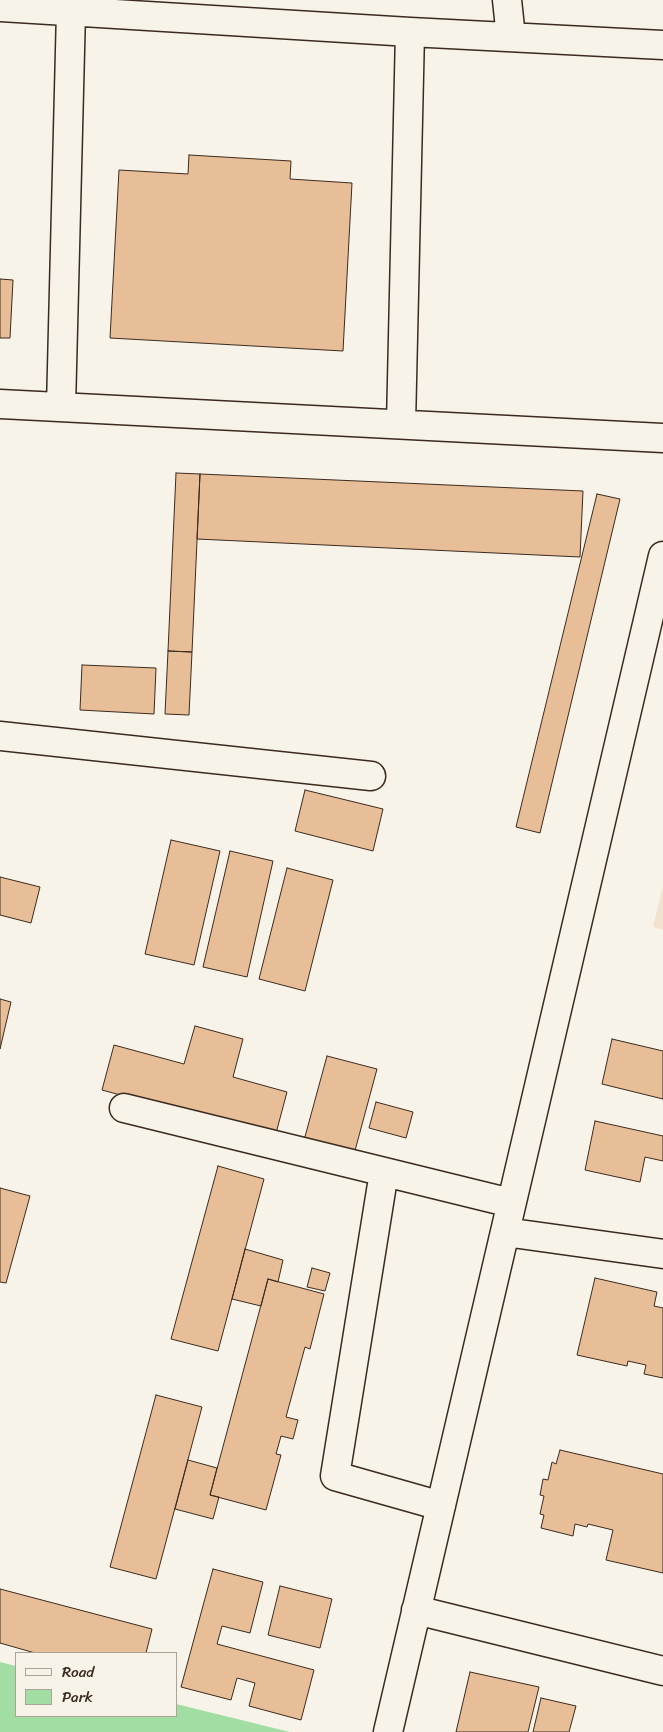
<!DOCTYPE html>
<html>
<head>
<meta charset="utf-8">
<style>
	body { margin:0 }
	#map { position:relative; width:663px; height:1732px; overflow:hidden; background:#f7f3e8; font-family:Sriracha,sans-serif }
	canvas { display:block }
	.legend { position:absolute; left:15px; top:1652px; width:162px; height:65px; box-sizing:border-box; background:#f7f3e8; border:1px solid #aca397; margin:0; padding:6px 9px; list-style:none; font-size:15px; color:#3b2a1e }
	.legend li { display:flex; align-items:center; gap:10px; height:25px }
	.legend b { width:25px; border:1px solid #aca397 }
</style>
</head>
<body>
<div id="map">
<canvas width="663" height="1732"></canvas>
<ul class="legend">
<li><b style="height:6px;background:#f7f3e8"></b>Road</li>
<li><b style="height:14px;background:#a2dea4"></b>Park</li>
</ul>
</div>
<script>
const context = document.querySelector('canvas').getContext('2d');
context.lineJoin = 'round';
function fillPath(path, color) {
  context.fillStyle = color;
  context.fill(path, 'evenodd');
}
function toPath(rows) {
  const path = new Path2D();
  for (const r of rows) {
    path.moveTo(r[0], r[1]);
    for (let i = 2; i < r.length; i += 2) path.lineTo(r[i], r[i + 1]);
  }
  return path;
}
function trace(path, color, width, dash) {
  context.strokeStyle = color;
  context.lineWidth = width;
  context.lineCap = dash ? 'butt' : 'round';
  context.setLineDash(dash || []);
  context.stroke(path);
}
const built = toPath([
	[663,886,663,930,653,927]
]);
const green = toPath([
	[0,1662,16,1666,16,1716,176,1716,176,1704,290,1732,0,1732]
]);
const building = toPath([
	[189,155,291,161,290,179,352,183,343,351,110,338,119,170,188,174,189,155],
	[0,279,13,280,10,338,0,338,0,279],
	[176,473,200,474,192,652,168,651,176,473],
	[200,474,583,491,580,557,197,539,200,474],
	[597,494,620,499,540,833,516,827,597,494],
	[168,651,192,652,189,715,165,714,168,651],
	[82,665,156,668,154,714,80,710,82,665],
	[305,790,383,809,373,851,295,831,305,790],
	[171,840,220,851,194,965,145,954,171,840],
	[230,851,273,861,247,977,203,967,230,851],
	[287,868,333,880,305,991,259,979,287,868],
	[0,877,40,887,31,923,0,915,0,877],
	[0,999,11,1002,0,1049,0,999],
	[195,1026,243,1039,233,1077,287,1092,275,1137,102,1090,114,1045,184,1064,195,1026],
	[612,1039,663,1051,663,1099,602,1084,612,1039],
	[327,1056,377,1069,353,1158,303,1144,327,1056],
	[376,1102,413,1112,406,1138,369,1128,376,1102],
	[595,1121,663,1136,663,1161,645,1157,640,1182,585,1170,595,1121],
	[218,1166,264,1179,218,1351,171,1339,218,1166],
	[0,1188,30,1196,6,1283,0,1282,0,1188],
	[245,1249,283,1260,278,1282,268,1279,261,1306,232,1299,245,1249],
	[312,1268,330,1273,325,1291,307,1287,312,1268],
	[595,1278,657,1292,654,1306,663,1308,663,1378,644,1374,646,1365,628,1361,627,1366,577,1355,595,1278],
	[268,1279,324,1294,310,1349,305,1347,286,1417,298,1420,293,1439,281,1436,276,1454,281,1455,266,1510,210,1495,268,1279],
	[156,1395,202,1407,156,1579,110,1567,156,1395],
	[560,1450,663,1474,663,1573,606,1560,613,1530,588,1524,587,1527,575,1524,573,1536,541,1528,544,1515,540,1514,544,1496,540,1495,543,1479,548,1480,552,1462,556,1464,560,1450],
	[188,1460,217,1468,210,1495,219,1497,213,1519,175,1509,188,1460],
	[213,1569,263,1582,250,1633,222,1626,217,1644,314,1670,301,1720,249,1706,255,1683,237,1678,231,1700,181,1687,213,1569],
	[280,1586,332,1599,320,1648,268,1635,280,1586],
	[0,1589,152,1629,146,1653,35,1653,0,1643,0,1589],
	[470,1672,539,1687,528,1732,456,1732,470,1672],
	[541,1698,576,1706,569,1732,533,1732,541,1698]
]);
const street = toPath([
	[507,0,511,37],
	[0,7,410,32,663,45],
	[0,404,663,438],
	[61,407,71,11,67,0],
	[401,424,410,32],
	[0,736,371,776],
	[124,1108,511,1203],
	[384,1172,335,1476,441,1506],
	[505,1232,663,1254],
	[416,1610,663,1671],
	[388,1732,663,556]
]);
fillPath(built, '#f2e3d0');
fillPath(green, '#a2dea4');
fillPath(building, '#e8be98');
trace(building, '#3b2a1e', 1);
trace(street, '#3b2a1e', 31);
trace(street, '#f7f3e8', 28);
</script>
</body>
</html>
